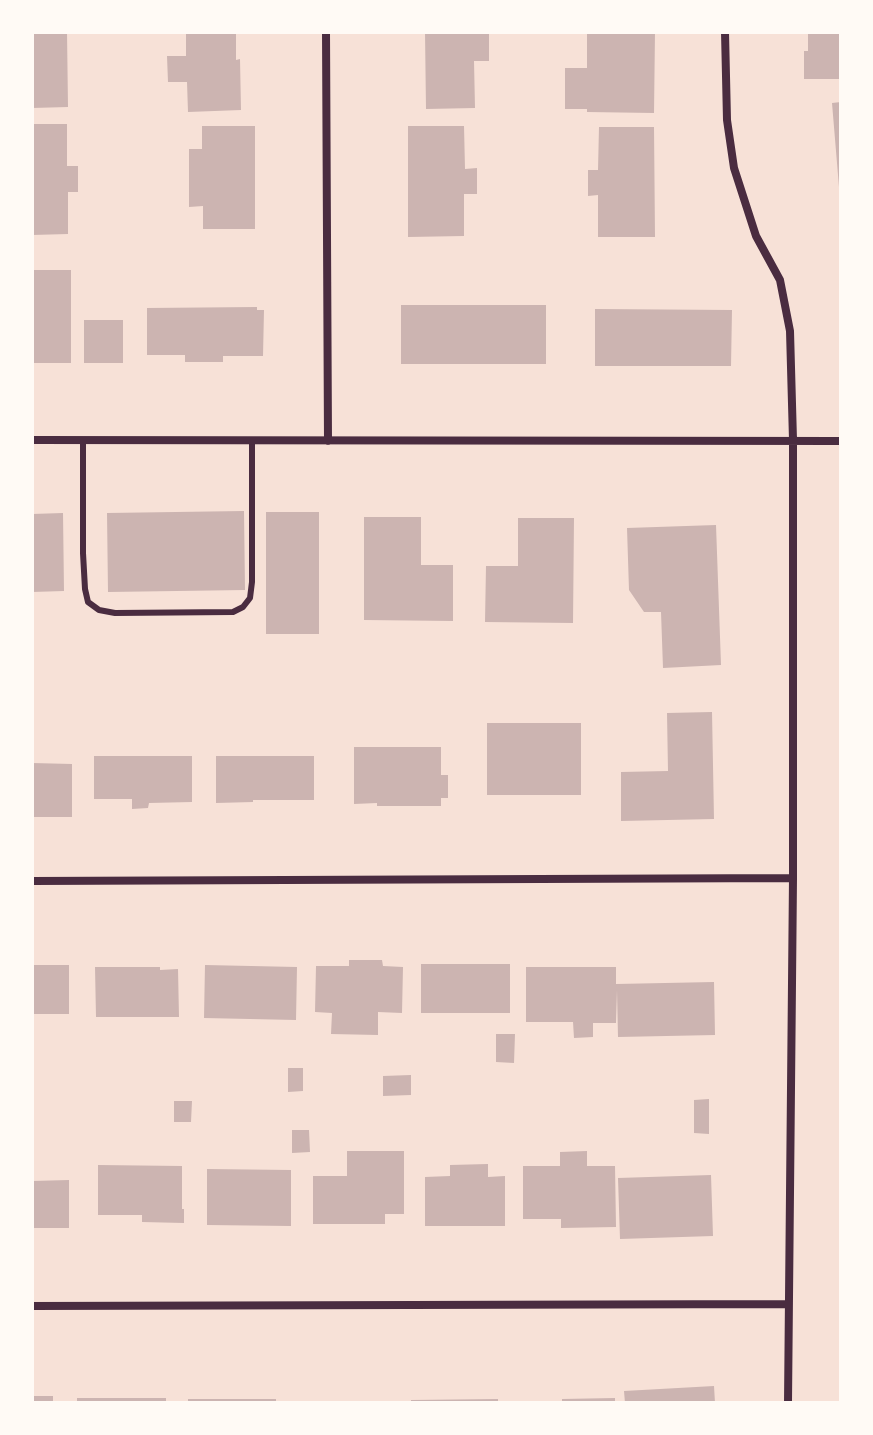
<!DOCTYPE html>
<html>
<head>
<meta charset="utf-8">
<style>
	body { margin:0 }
	#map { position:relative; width:873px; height:1435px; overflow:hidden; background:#f7e1d7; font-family:Mulish,sans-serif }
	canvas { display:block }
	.frame { position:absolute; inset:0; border:34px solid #fffaf5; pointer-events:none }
</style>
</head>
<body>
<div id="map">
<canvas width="873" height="1435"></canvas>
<div class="frame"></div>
</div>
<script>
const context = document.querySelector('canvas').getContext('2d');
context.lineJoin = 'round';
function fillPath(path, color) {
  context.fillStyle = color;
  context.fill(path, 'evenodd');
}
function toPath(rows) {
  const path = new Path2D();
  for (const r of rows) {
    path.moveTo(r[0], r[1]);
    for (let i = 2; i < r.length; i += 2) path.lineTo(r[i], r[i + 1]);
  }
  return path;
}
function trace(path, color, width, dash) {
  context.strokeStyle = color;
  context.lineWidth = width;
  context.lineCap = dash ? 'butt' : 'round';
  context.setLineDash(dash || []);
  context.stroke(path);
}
const building = toPath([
	[32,32,67,32,68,107,32,108],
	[186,32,236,32,236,60,240,59,241,110,188,112,187,82,168,82,167,56,186,56],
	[425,32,489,32,489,61,474,61,475,108,426,109],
	[587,32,655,32,654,113,587,112,587,109,565,109,565,68,587,68],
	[808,32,841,32,841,79,804,79,804,51,808,51],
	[841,102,841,187,839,187,832,103],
	[32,124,67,124,67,166,78,166,78,192,68,192,68,234,32,235],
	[202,126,255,126,255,229,203,229,203,206,189,207,189,149,202,149],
	[408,126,464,126,465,169,477,168,477,194,464,194,464,236,408,237],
	[599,127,654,127,655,237,598,237,598,195,588,196,588,170,598,170],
	[32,270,71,270,71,363,32,363],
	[401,305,546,305,546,364,401,364],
	[257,307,257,310,264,310,263,356,223,356,223,362,185,362,185,355,147,355,147,308],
	[595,309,732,310,731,366,595,366],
	[84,320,123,320,123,363,84,363],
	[244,511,245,590,108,592,107,513],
	[266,512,319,512,319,634,266,634],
	[63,513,64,591,32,592,32,514],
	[364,517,421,517,421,565,453,565,453,621,364,620],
	[518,518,574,518,573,623,485,622,486,566,518,566],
	[716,525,721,665,663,668,661,612,644,612,629,590,627,528],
	[712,712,714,819,621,821,621,772,668,771,667,713],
	[487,723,581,723,581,795,487,795],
	[354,747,441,747,441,775,448,775,448,798,441,798,441,806,377,806,377,803,354,804],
	[94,756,192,756,192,802,149,803,148,808,132,809,132,799,94,799],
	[216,756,314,756,314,800,253,800,253,802,216,803],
	[32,763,72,764,72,817,32,817],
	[349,960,382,960,383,966,403,967,402,1013,378,1012,378,1035,331,1034,332,1013,315,1012,316,966,349,966],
	[421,964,510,964,510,1013,421,1013],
	[32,965,69,965,69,1014,32,1014],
	[205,965,297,967,296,1020,204,1018],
	[95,967,160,967,160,970,178,969,179,1017,96,1017],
	[526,967,616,967,616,984,714,982,715,1035,618,1037,617,990,616,1023,593,1023,593,1037,574,1038,573,1022,526,1022],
	[496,1034,515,1034,514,1063,496,1062],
	[288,1068,303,1068,303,1091,288,1092],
	[411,1075,411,1095,383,1096,383,1076],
	[709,1099,709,1134,694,1133,694,1100],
	[174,1101,192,1101,191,1122,174,1122],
	[292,1130,309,1130,310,1152,292,1153],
	[347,1151,404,1151,404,1214,385,1214,385,1224,313,1224,313,1176,347,1176],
	[587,1151,587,1166,615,1166,616,1227,561,1228,561,1219,523,1219,523,1166,560,1166,560,1152],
	[488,1164,488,1177,505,1176,505,1226,425,1226,425,1177,450,1176,450,1165],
	[98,1165,182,1166,182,1209,184,1209,184,1223,142,1222,142,1215,98,1215],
	[207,1169,291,1170,291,1226,207,1225],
	[711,1175,713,1236,620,1239,618,1178],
	[69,1180,69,1228,32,1228,32,1181],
	[714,1386,715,1403,625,1403,624,1391],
	[32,1396,53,1396,53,1403,32,1403],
	[77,1398,166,1398,166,1403,77,1403],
	[615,1398,615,1403,562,1403,562,1399],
	[188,1399,276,1399,276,1403,188,1403],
	[498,1399,498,1403,411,1403,411,1400]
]);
const service = toPath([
	[83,442,83,553,85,589,88,602,99,610,115,613,233,612,243,607,250,598,252,582,252,440]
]);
const minor = toPath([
	[326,32,328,441],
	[725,32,727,120,734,168,756,236,780,280,790,331,793,440,793,878,788,1403],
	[32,440,841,441],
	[32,881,793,878],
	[32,1306,788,1304]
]);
fillPath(building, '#ccb4b1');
trace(service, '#4a2c40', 6);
trace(minor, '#4a2c40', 8);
</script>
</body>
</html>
